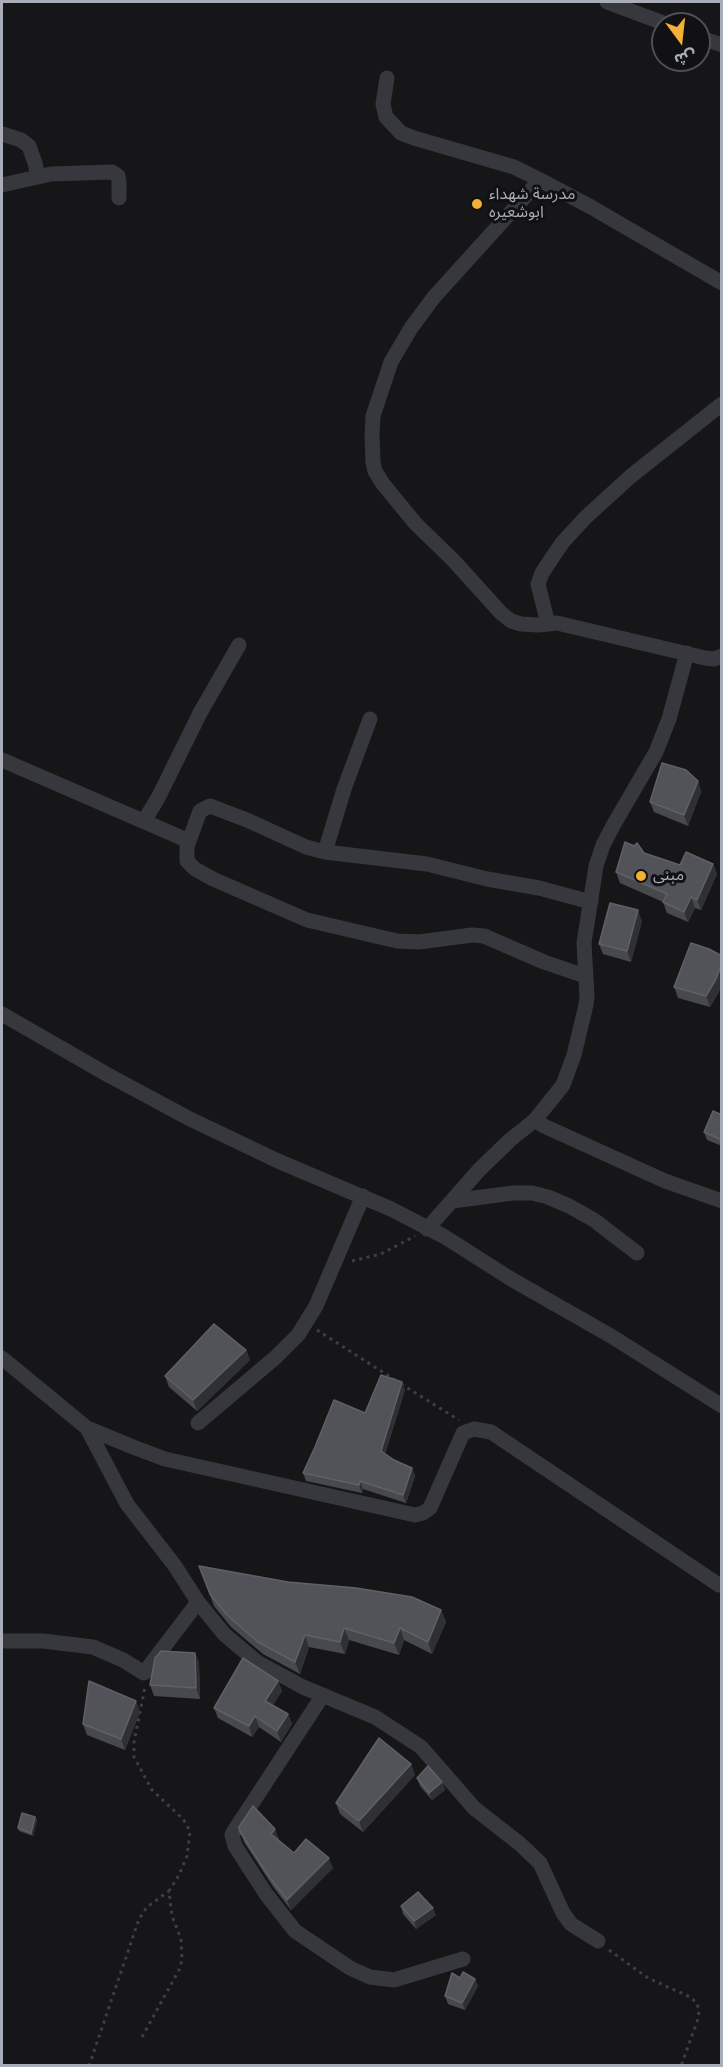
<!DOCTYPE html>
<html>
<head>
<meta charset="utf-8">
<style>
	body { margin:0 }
	#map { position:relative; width:723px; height:2067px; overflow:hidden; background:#161618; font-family:"Varela Round","Noto Sans Arabic",sans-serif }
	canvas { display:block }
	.frame { position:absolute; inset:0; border:3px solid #a8adb8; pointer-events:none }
	.north { position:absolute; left:651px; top:12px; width:60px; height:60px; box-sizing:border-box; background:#111113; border:2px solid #4d4f55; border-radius:50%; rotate:165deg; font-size:16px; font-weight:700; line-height:24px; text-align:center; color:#a8adb8 }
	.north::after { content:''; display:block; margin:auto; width:21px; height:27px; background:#f2b134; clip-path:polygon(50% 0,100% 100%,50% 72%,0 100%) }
</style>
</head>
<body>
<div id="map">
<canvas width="723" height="2067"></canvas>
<div class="frame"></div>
<div class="north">ش</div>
</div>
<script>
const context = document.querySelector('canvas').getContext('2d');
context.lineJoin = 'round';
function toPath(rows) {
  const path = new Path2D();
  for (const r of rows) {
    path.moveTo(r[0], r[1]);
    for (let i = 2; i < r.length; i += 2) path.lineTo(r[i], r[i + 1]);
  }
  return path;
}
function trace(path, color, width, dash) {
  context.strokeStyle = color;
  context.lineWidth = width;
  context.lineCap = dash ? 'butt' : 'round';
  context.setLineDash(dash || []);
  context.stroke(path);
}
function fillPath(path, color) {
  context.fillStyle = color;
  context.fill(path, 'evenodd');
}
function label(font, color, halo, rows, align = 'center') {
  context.font = font + ' "Varela Round","Noto Sans Arabic",sans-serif';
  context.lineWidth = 6;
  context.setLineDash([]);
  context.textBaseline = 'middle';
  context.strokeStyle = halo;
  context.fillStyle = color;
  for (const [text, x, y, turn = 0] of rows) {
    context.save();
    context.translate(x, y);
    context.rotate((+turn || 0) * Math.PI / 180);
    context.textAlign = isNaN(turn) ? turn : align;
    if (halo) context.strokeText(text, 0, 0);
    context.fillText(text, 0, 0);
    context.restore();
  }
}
const path = toPath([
	[352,1261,381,1254,415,1236],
	[317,1330,395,1380],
	[401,1384,459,1420],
	[609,1950,648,1978,690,1997,697,2003,699,2011,698,2019,681,2066],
	[142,2037,179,1970,182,1960,181,1939,172,1916,169,1891,179,1875,187,1856,190,1831,183,1819,152,1790,134,1757,134,1742,145,1687],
	[89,2066,139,1919,147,1907,169,1891]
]);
const street = toPath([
	[607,2,666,24],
	[699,37,722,45],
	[387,78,383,104,386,117,401,133,414,138,514,167,540,180],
	[2,134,21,140,29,146,35,163,38,177],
	[2,185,51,174,112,172,118,176,119,182,119,198],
	[722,283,591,207,540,180,434,297,411,328,391,362,373,416,372,435,373,462,375,471,383,484,415,523,454,561,501,613,511,621,521,624,539,625,557,623,705,658,714,659,722,656],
	[548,624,538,584,542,573,562,543,586,517,631,476,722,404],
	[2,760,189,841,187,846,187,861,195,869,213,879,307,920,397,941,419,942,472,935,484,936,544,962,585,976],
	[144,821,158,798,200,713,239,645],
	[189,841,200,811,210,806,247,820,306,847,325,852,427,864,487,879,539,888,591,902],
	[325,852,344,789,370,719],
	[2,1014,108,1075,190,1119,278,1161,391,1209,445,1237,511,1279,611,1336,722,1406],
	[535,1120,544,1126,665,1181,722,1201],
	[452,1201,513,1193,532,1193,548,1197,569,1206,594,1220,637,1253],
	[427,1229,479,1170,510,1140,535,1120,563,1085,574,1055,586,1005,587,996,584,943,596,866,603,845,614,824,656,752,669,719,687,653],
	[2,1358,87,1428,133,1447,165,1459,415,1515,423,1513,430,1508,463,1433,474,1429,491,1432,719,1585,722,1585],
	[198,1423,276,1357,298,1335,316,1306,363,1196],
	[198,1602,224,1634,257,1662,303,1687,375,1717,421,1747,474,1808,520,1844,540,1863,563,1913,571,1924,598,1941],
	[2,1641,43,1641,93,1647,123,1660,144,1673,198,1602,175,1566,127,1504,87,1428],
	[323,1695,234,1831,232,1835,235,1846,266,1894,295,1931,350,1968,370,1977,394,1980,463,1959]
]);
const wall = toPath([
	[698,781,701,792,688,826,654,812,650,802],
	[644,853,680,865,713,864,717,874,701,910,695,908,688,922,667,913,663,902,620,883,616,872],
	[642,921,631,962,603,954,599,944],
	[674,987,720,990,710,1007,678,998],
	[722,1115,722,1146,707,1140,704,1132],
	[246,1350,250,1360,197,1411,169,1387,165,1376],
	[405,1390,385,1454,394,1460,412,1468,415,1476,406,1503,363,1489,362,1493,306,1481,303,1473,365,1413],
	[199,1566,441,1610,446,1622,432,1654,404,1640,399,1655,349,1640,345,1654,309,1647,300,1674,263,1654,231,1627,214,1606],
	[195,1653,199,1663,200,1699,154,1696,150,1685],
	[278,1681,282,1691,273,1705,288,1714,292,1724,281,1742,259,1727,252,1737,218,1718,214,1708],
	[136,1701,140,1712,125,1750,87,1735,83,1724],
	[411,1764,415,1775,363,1832,340,1814,336,1803],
	[417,1778,442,1782,445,1790,432,1800,420,1786],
	[35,1817,37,1820,33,1836,19,1831,18,1828],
	[239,1827,279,1839,278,1840,294,1853,333,1868,291,1910,274,1888,244,1842],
	[401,1906,436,1915,416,1929,403,1914],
	[460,1978,475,1979,478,1986,465,2010,448,2004,445,1996]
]);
const shadedWall = toPath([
	[698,781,701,792,688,826,684,815],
	[713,864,717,874,701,910,697,900],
	[691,897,695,908,688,922,684,912],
	[638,910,642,921,631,962,627,951],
	[722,963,722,986,710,1007,706,996],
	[246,1350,250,1360,197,1411,193,1400],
	[402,1382,405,1390,383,1459,381,1451],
	[412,1468,415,1476,406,1503,403,1495],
	[360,1481,363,1489,362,1493,359,1485],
	[441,1610,446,1622,432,1654,428,1642],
	[344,1628,349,1640,345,1654,340,1642],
	[400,1628,404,1640,399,1655,394,1643],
	[305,1635,309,1647,300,1674,295,1662],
	[195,1653,199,1663,200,1699,196,1688],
	[278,1681,282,1691,269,1711,265,1701],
	[136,1701,140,1712,125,1750,121,1739],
	[288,1714,292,1724,281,1742,277,1731],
	[255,1716,259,1727,252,1737,249,1726],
	[411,1764,415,1775,363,1832,359,1821],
	[442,1782,445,1790,432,1800,429,1793],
	[35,1817,37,1820,33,1836,31,1833],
	[275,1829,279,1839,275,1844,271,1834],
	[329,1858,333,1868,291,1910,287,1900],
	[433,1908,436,1915,416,1929,414,1921],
	[475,1979,478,1986,465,2010,462,2003]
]);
const building = toPath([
	[662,763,686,770,698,781,684,815,650,802,662,763],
	[625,842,634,846,637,843,644,853,680,865,686,852,713,864,697,900,691,897,684,912,663,902,667,894,616,872,625,842],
	[610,903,638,910,627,951,599,944,610,903],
	[691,943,709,949,722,956,722,963,716,979,706,996,674,987,691,943],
	[713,1111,722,1115,722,1140,704,1132,713,1111],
	[214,1324,246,1350,193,1400,165,1376,214,1324],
	[381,1375,402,1382,381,1451,394,1460,412,1468,403,1495,360,1481,359,1485,303,1473,315,1447,334,1400,365,1413,381,1375],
	[199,1566,288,1582,356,1588,412,1597,441,1610,428,1642,400,1628,394,1643,344,1628,340,1642,305,1635,295,1662,258,1642,227,1615,210,1594,199,1566],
	[161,1651,195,1653,196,1688,150,1685,155,1658,161,1651],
	[243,1658,278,1681,265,1701,288,1714,277,1731,255,1716,249,1726,214,1708,243,1658],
	[89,1681,136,1701,121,1739,83,1724,89,1681],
	[379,1738,411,1764,359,1821,336,1803,379,1738],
	[428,1766,442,1782,429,1793,417,1778,428,1766],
	[253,1806,275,1829,271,1834,294,1853,306,1839,329,1858,287,1900,270,1878,240,1832,239,1827,253,1806],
	[22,1813,35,1817,31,1833,18,1828,22,1813],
	[418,1892,433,1908,414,1921,401,1906,418,1892],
	[463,1972,475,1979,462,2003,445,1996,452,1973,460,1978,463,1972]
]);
const markers = [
	[477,204,6,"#f2b134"],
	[641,876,6,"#f2b134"]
];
const poiNames = [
	["مدرسة شهداء",489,195],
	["ابوشعيره",489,213],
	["مبنى",653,876]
];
trace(path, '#3d3f44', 3, [3, 4.5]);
trace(street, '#37383d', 15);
fillPath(wall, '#47494d');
fillPath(shadedWall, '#2f3033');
fillPath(building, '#525359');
trace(building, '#5f6168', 1.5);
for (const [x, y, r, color] of markers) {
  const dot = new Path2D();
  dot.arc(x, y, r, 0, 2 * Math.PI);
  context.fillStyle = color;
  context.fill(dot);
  trace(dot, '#111113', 2);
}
label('16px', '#a8adb8', '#111113', poiNames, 'left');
</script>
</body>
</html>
